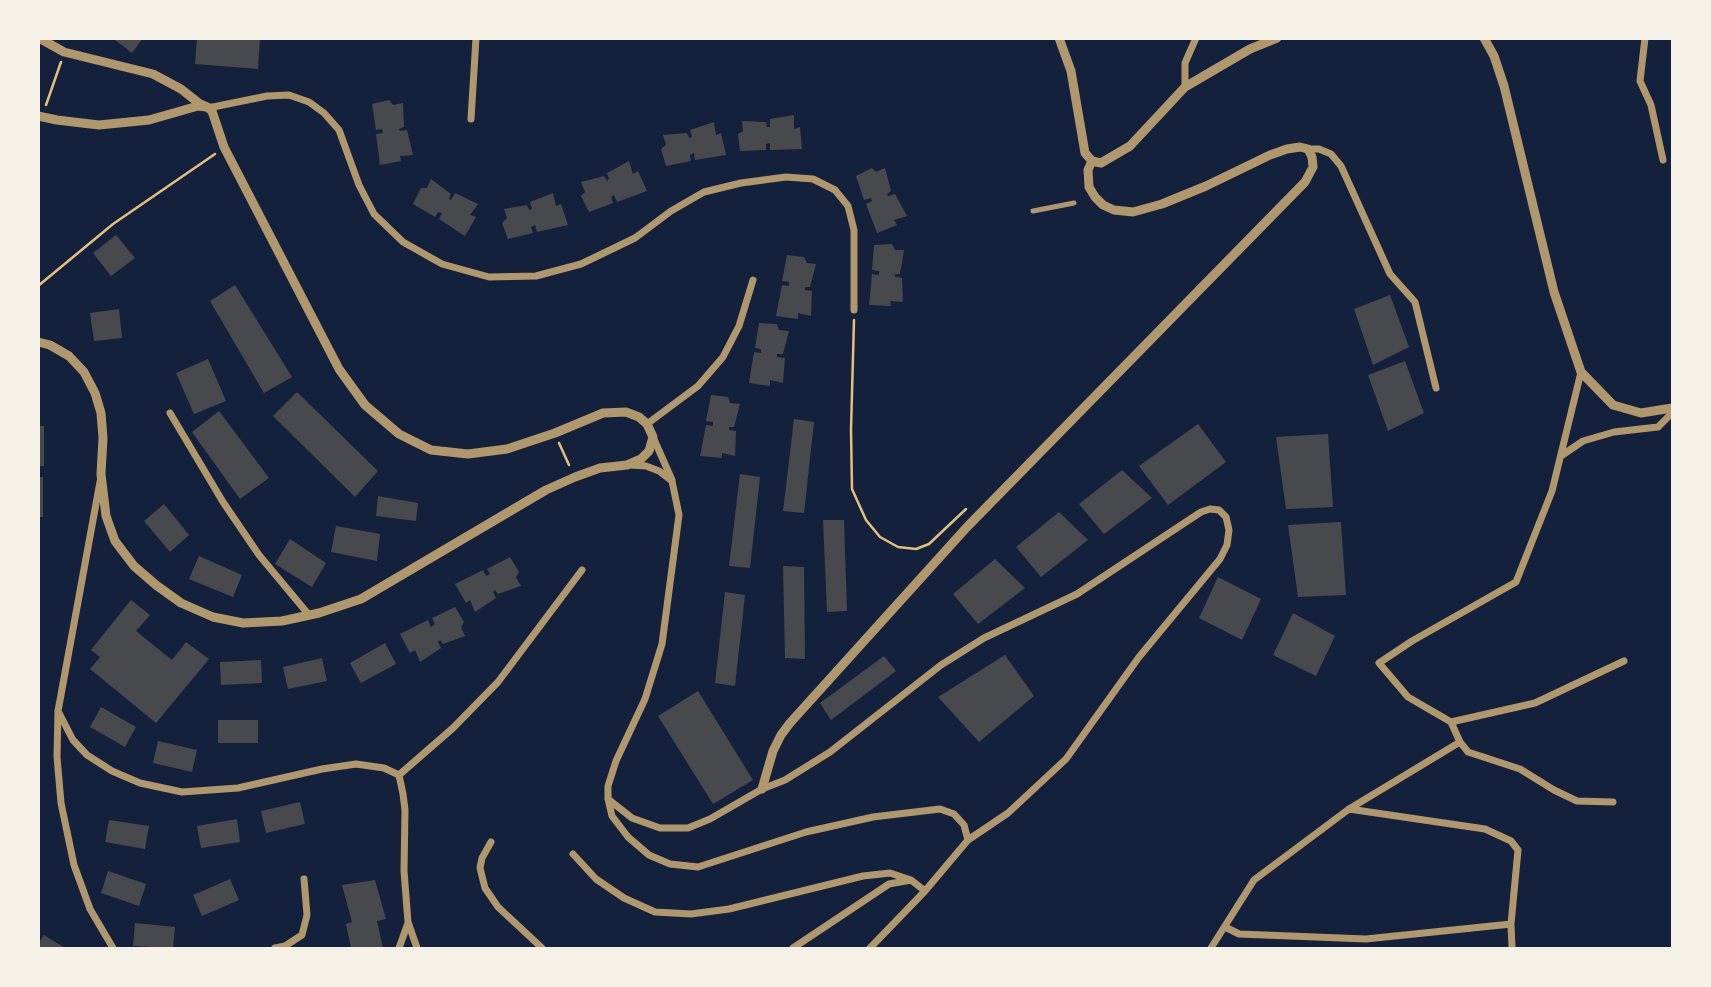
<!DOCTYPE html>
<html>
<head>
<meta charset="utf-8">
<style>
	body { margin:0 }
	#map { position:relative; width:1711px; height:987px; overflow:hidden; background:#14213d; font-family:"Space Grotesk",sans-serif }
	canvas { display:block }
	.frame { position:absolute; inset:0; border:40px solid #f6f1e7; pointer-events:none }
</style>
</head>
<body>
<div id="map">
<canvas width="1711" height="987"></canvas>
<div class="frame"></div>
</div>
<script>
const context = document.querySelector('canvas').getContext('2d');
context.lineJoin = 'round';
function fillPath(path, color) {
  context.fillStyle = color;
  context.fill(path, 'evenodd');
}
function toPath(rows) {
  const path = new Path2D();
  for (const r of rows) {
    path.moveTo(r[0], r[1]);
    for (let i = 2; i < r.length; i += 2) path.lineTo(r[i], r[i + 1]);
  }
  return path;
}
function trace(path, color, width, dash) {
  context.strokeStyle = color;
  context.lineWidth = width;
  context.lineCap = dash ? 'butt' : 'round';
  context.setLineDash(dash || []);
  context.stroke(path);
}
const building = toPath([
	[116,38,143,38,132,53,115,40],
	[197,38,260,38,258,69,195,64],
	[389,100,393,105,403,103,404,127,399,129,400,131,407,130,413,155,400,156,401,161,380,165,376,134,383,133,382,129,376,130,372,104],
	[794,115,794,129,800,127,802,149,770,150,770,143,766,144,766,150,740,151,738,134,743,131,742,121,766,122,767,127,770,127,770,119],
	[714,122,716,135,721,133,726,155,695,160,694,153,690,155,691,161,666,166,661,149,666,145,663,135,687,133,689,138,692,137,690,130],
	[629,161,633,174,638,171,647,191,617,202,614,195,611,197,613,203,589,212,581,196,585,192,581,182,604,176,607,181,609,179,607,173],
	[872,168,876,172,885,168,891,191,887,194,888,196,895,194,907,216,894,220,897,225,877,233,866,204,872,201,871,198,864,200,856,176],
	[431,179,451,194,449,199,451,200,455,193,478,204,470,215,476,217,465,236,439,219,442,213,438,212,435,217,413,204,421,188,427,188],
	[553,193,556,206,561,204,568,225,537,232,535,225,531,227,533,233,508,239,502,223,507,218,504,209,527,205,529,210,532,209,530,202],
	[116,235,135,258,111,276,93,253],
	[892,244,895,250,904,250,900,274,895,274,895,277,902,278,903,302,890,301,891,306,869,305,872,274,879,275,879,271,872,270,874,245],
	[787,255,804,257,807,263,816,264,810,287,805,287,805,290,812,291,811,316,798,313,798,319,776,316,782,285,789,286,789,282,782,281],
	[235,285,292,377,264,393,210,301],
	[1390,295,1409,347,1373,365,1354,309],
	[119,309,122,338,94,341,90,313],
	[759,323,777,324,779,330,789,331,783,354,777,354,777,357,785,358,783,383,770,380,770,386,749,383,754,352,761,353,761,349,755,348],
	[208,359,226,401,194,414,176,373],
	[1405,361,1424,413,1388,431,1368,375],
	[297,392,378,471,355,497,273,416],
	[711,395,728,397,730,403,740,404,734,427,729,427,729,430,736,431,735,456,722,453,722,458,700,456,706,425,713,426,713,422,706,421],
	[219,411,269,478,240,499,192,432],
	[794,419,814,422,804,513,783,511],
	[1198,424,1226,462,1168,505,1139,466],
	[38,426,44,426,44,466,38,466],
	[1328,434,1333,507,1286,509,1276,437],
	[1122,470,1152,498,1104,534,1079,504],
	[740,474,760,477,750,568,729,566],
	[38,477,43,477,43,517,38,517],
	[378,496,418,503,416,521,376,516],
	[164,504,189,535,170,552,144,521],
	[1059,512,1088,540,1041,577,1016,547],
	[823,520,844,520,847,611,827,612],
	[1341,522,1346,595,1298,597,1288,525],
	[336,526,380,534,377,561,331,552],
	[290,539,326,563,312,587,275,564],
	[199,556,242,575,233,597,189,579],
	[510,557,519,572,516,577,521,586,498,594,495,590,493,592,496,598,475,612,470,600,466,603,455,584,483,570,486,576,490,574,487,569],
	[995,559,1025,588,978,624,953,594],
	[783,566,804,567,805,659,785,658],
	[1218,577,1261,599,1242,640,1199,618],
	[725,592,745,595,735,686,715,683],
	[131,600,150,615,136,631,172,660,186,642,209,659,156,723,90,669,100,657,91,650],
	[455,607,464,622,461,627,465,636,443,644,440,640,438,642,441,648,420,662,415,650,410,653,400,634,428,620,431,627,435,624,432,618],
	[1293,613,1335,636,1316,676,1273,655],
	[385,643,396,664,361,683,350,663],
	[1005,655,1034,696,979,742,938,697],
	[884,656,896,671,831,720,820,703],
	[322,658,327,681,288,689,283,667],
	[261,660,262,683,221,685,220,662],
	[698,691,753,780,713,804,658,716],
	[101,707,136,727,125,747,90,727],
	[218,720,258,720,258,743,218,743],
	[158,741,197,750,192,772,153,763],
	[300,802,305,824,266,833,261,811],
	[237,819,240,842,201,848,197,826],
	[109,820,149,826,145,849,105,842],
	[108,871,146,884,139,906,101,893],
	[230,879,239,900,202,916,193,895],
	[375,880,386,919,377,921,383,948,351,948,346,924,352,922,342,885],
	[135,923,175,927,173,948,133,946],
	[44,935,65,948,38,948,38,944]
]);
const path = toPath([
	[46,105,61,62],
	[38,286,113,224,215,154],
	[854,320,851,430,852,489,866,520,880,537,898,547,916,549,929,544,966,509],
	[559,443,569,465]
]);
const pedestrian = toPath([
	[1033,211,1074,203]
]);
const minor = toPath([
	[1645,38,1640,81,1651,105,1663,160],
	[1185,87,1185,63,1196,38],
	[207,107,213,107,267,96,289,95,309,102,324,113,339,130,359,185,374,214,403,242,442,264,489,277,536,276,581,264,635,238,671,211,704,192,741,183,786,177,813,179,835,190,848,206,854,230,854,310],
	[471,119,476,38],
	[1308,149,1319,149,1331,154,1341,166,1390,274,1415,302,1436,388],
	[170,413,223,502,259,555,309,615],
	[647,424,698,386,723,357,739,326,753,280],
	[653,437,672,480],
	[1561,456,1583,441,1614,432,1658,427,1672,413],
	[630,465,646,466,659,471,672,481,679,515,662,644,645,699,616,761,608,786,608,799,612,816,628,837,649,855,670,864,698,867,806,832,873,817,940,809,954,814,964,825,968,840],
	[100,482,58,711,57,757,61,803,74,865,90,909,113,948],
	[58,711,73,740,87,755,112,771,140,783,182,792,238,788,322,769,356,764,384,768,399,775,403,794,405,810,404,871,408,922,417,948],
	[1451,722,1535,703,1624,661],
	[1460,742,1468,752,1520,769,1554,790,1577,801,1613,802],
	[399,775,453,728,498,682,582,570],
	[608,799,632,818,660,828,688,828,710,819,762,789,785,780,830,752,941,665,984,638,1077,594,1201,512,1210,509,1219,510,1226,517,1229,530,1227,545,1220,559,1139,657,1066,759,1008,813,968,840,925,891,870,948],
	[1349,809,1485,829,1511,841,1518,850,1511,924,1512,948],
	[491,842,482,858,480,868,485,888,498,907,542,948],
	[573,854,596,879,624,898,655,912,691,914,729,909,863,876,890,873,911,880],
	[1225,927,1239,934,1366,939,1511,924],
	[275,948,285,946,302,935,307,915,304,879],
	[399,948,408,923],
	[793,948,889,884,911,880,925,891],
	[1211,948,1254,880,1349,809,1460,742,1451,722,1408,697,1379,663,1412,641,1516,582,1552,491,1581,372]
]);
const tertiary = toPath([
	[39,38,64,52,153,74,181,89,200,104,207,107],
	[1059,38,1071,71,1085,153,1092,161,1101,163,1130,146,1185,87,1250,49,1277,38],
	[1484,38,1494,56,1504,86,1554,292,1581,372,1613,405,1641,413,1672,408],
	[38,116,57,120,99,125,149,120,198,106,206,107],
	[38,342,50,345,69,356,84,372,95,393,101,413,103,438,101,474,106,516,115,541,134,566,156,585,181,603,213,617,243,623,282,621,319,613,361,599,546,490,575,477,600,468,627,465,641,459,649,451,653,437,647,424,639,417,626,412,603,413,555,433,507,449,468,454,431,450,399,434,365,405,339,369,224,147,212,111,207,107],
	[762,789,773,751,781,735,790,723,967,527,1305,182,1313,167,1312,157,1308,149,1300,147,1287,149,1270,155,1206,186,1162,204,1133,212,1114,210,1103,205,1095,197,1089,187,1088,170,1092,161]
]);
fillPath(building, '#48494c');
trace(path, '#e5c07b', 2.5);
trace(pedestrian, '#b1986c', 5);
trace(minor, '#b1986c', 7);
trace(tertiary, '#b1986c', 9);
</script>
</body>
</html>
